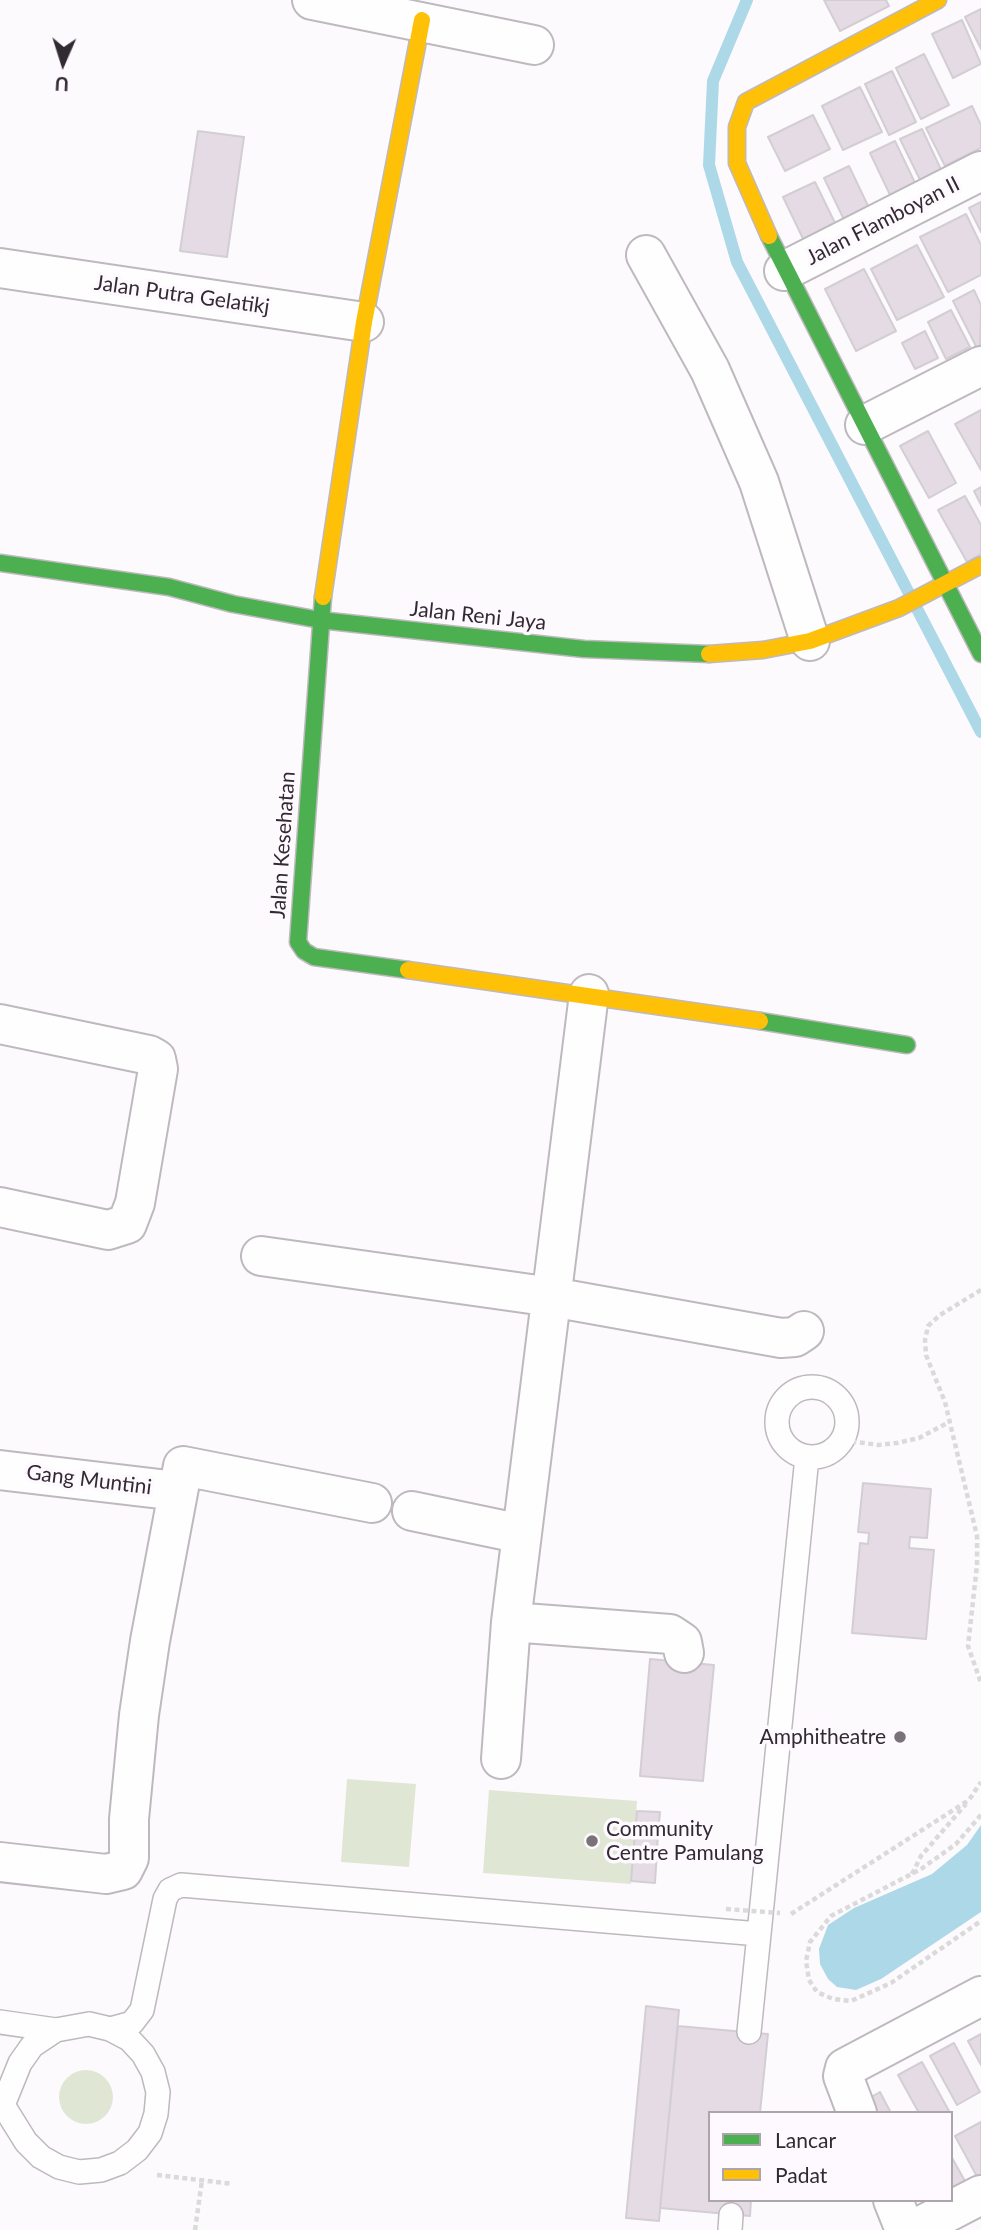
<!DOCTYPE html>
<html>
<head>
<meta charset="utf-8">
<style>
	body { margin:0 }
	#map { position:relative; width:981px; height:2230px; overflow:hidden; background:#fdfafd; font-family:Lato,sans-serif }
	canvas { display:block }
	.legend { position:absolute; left:708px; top:2111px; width:245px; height:91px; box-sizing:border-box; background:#fef9fe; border:2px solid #aca6ac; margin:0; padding:9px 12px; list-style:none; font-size:21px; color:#322a32 }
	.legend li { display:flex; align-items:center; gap:14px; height:35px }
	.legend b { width:35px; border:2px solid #aca6ac }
	.north { position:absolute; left:28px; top:28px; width:70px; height:70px; -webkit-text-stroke:5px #fef9fe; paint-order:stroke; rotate:183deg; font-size:19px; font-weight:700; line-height:28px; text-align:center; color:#322a32 }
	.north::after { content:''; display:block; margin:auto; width:24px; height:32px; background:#322a32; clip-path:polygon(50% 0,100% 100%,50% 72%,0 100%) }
</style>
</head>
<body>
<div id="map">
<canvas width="981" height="2230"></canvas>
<ul class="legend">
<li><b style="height:9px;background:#4caf50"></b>Lancar</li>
<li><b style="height:9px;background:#ffc107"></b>Padat</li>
</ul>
<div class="north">U</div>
</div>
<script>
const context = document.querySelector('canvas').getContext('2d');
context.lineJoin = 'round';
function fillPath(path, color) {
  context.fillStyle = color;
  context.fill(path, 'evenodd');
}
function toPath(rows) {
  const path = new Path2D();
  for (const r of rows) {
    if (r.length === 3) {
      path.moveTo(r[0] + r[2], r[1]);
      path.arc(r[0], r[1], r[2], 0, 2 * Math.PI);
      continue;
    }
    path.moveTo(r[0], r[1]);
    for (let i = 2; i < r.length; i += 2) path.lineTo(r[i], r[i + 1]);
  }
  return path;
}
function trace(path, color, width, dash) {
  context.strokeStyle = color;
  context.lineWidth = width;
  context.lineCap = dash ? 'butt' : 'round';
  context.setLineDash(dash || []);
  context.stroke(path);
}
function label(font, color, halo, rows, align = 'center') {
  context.font = font + ' Lato,sans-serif';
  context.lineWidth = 7;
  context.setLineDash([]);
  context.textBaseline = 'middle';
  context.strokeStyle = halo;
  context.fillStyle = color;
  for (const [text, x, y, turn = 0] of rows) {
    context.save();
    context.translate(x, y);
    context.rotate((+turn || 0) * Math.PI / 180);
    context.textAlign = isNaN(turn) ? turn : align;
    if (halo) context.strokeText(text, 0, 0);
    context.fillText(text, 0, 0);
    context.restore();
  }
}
const green = toPath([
	[347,1779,416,1784,409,1867,341,1862],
	[489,1790,637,1801,631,1884,483,1873],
	[86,2097,27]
]);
const water = toPath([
	[981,1825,981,1912,881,1979,856,1990,837,1987,828,1979,820,1964,819,1949,828,1925,854,1908,932,1874,967,1845]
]);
const stream = toPath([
	[747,0,713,81,709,165,737,262,981,732]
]);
const building = toPath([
	[824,0,886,0,889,6,840,31,824,0],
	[981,9,981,49,965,17,981,9],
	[962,20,981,64,953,78,932,34,962,20],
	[924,54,949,105,921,119,896,68,924,54],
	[892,71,916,122,889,135,865,84,892,71],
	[860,87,882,132,843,150,822,106,860,87],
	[972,106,981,125,981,148,945,166,926,128,972,106],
	[813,115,830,149,785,171,768,137,813,115],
	[922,129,944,176,923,186,900,139,922,129],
	[198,131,244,137,227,257,180,251,198,131],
	[895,141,917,187,892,199,870,153,895,141],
	[849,166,871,212,846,224,824,178,849,166],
	[815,182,839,231,807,247,783,197,815,182],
	[981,202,981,232,969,208,981,202],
	[966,214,981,245,981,275,948,292,920,237,966,214],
	[917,245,944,297,897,320,871,269,917,245],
	[864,269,896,331,856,351,825,289,864,269],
	[974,290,981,305,980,354,953,301,974,290],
	[951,310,970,347,946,359,928,322,951,310],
	[925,331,938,358,915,369,902,343,925,331],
	[981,410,981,470,955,424,981,410],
	[928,431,956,483,929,498,900,446,928,431],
	[981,487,981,505,974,491,981,487],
	[965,496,981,525,981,554,967,562,938,510,965,496],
	[863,1483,931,1489,927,1538,910,1537,909,1548,934,1550,926,1639,852,1633,860,1543,868,1544,869,1533,858,1532,863,1483],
	[650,1659,714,1665,703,1781,640,1776,650,1659],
	[637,1811,660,1812,658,1834,635,1832,637,1811],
	[635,1832,658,1834,655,1883,631,1881,635,1832],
	[646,2006,679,2010,659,2221,626,2218,646,2006],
	[678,2026,768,2034,760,2113,710,2113,710,2200,751,2200,750,2216,660,2208,678,2026],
	[981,2034,981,2065,968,2041,981,2034],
	[954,2043,980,2092,957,2105,930,2056,954,2043],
	[922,2062,949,2111,946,2113,919,2113,898,2075,922,2062],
	[880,2092,891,2113,861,2113,857,2105,880,2092],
	[981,2122,981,2184,955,2136,981,2122],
	[951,2156,970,2190,951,2200,951,2156]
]);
const path = toPath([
	[981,1290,940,1315,928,1326,925,1340,926,1355,945,1402,977,1536,977,1565,968,1646,981,1683],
	[843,1440,878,1445,897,1443,919,1438,949,1422],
	[981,1815,956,1844,921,1869,831,1916,810,1942,806,1961,809,1980,817,1992,833,1999,851,2001,891,1983,981,1921],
	[912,1874,921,1856,966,1804],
	[791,1914,969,1800,981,1782],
	[157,2175,233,2184],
	[195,2230,202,2180]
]);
const lane = toPath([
	[812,1422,35],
	[759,1934,807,1457],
	[0,2022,56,2030],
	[89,2024,110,2029,129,2039,143,2054,153,2072,158,2092,156,2114,150,2133,137,2150,120,2163,101,2170,79,2172,59,2167,41,2157,26,2142,3,2105,20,2063,32,2046,56,2030,89,2024],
	[110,2029,132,2023,142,2010,165,1899,170,1890,181,1885,759,1934,749,2032],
	[730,2230,731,2215]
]);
const street = toPath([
	[312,0,534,45],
	[646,255,710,370,759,482,810,641],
	[0,268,364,322],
	[784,271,981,171],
	[865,425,981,366],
	[0,1024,149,1055,156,1059,158,1069,135,1203,127,1224,108,1230,0,1207],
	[261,1256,552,1297,781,1338,795,1337,804,1331],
	[0,1470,177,1491],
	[412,1511,522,1534],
	[511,1622,670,1634,682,1642,684,1653],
	[501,1759,511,1622,589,994],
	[0,1862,106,1874,123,1870,129,1858,129,1819,139,1715,150,1641,183,1466,372,1503],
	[857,2113,843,2076,845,2068,981,1996],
	[893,2200,905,2230],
	[913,2230,981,2195]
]);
const fast = toPath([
	[769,236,981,654],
	[0,563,169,587,233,604,320,620,584,649,709,654],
	[323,597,298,942,304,951,314,957,408,970],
	[760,1021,907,1045]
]);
const slow = toPath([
	[769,236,737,163,737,127,746,102,938,0],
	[323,597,364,322,422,20],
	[709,654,763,650,810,641,899,608,981,565],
	[408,970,760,1021]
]);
const pathBridge = toPath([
	[726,1909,780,1913]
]);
const markers = [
	[900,1737,7,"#797379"],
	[592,1841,7,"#797379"]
];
const streetNames = [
	["Jalan Flamboyan II",883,221,-27],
	["Jalan Putra Gelatikj",182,295,8],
	["Jalan Reni Jaya",478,616,6],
	["Jalan Kesehatan",283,845,-86],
	["Gang Muntini",89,1480,7]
];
const poiNames = [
	["Amphitheatre",886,1737],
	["Community",606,1829,"left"],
	["Centre Pamulang",606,1853,"left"]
];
fillPath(green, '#dfe7d4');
fillPath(water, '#add8e7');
trace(stream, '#add8e7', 12);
fillPath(building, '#e4dbe4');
trace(building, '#d3ced3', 2);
trace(lane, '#beb9be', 26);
trace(street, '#beb9be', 42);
trace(fast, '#beb9be', 19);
trace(slow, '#beb9be', 19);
trace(path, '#dadada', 4.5, [5, 3.5]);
trace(lane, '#fffeff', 23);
trace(street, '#fffeff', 38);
trace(fast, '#4caf50', 16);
trace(slow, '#ffc107', 16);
trace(pathBridge, '#dadada', 4.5, [5, 3.5]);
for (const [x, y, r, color] of markers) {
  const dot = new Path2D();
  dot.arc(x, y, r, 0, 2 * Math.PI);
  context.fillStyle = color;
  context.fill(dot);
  trace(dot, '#fef9fe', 2.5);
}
label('21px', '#322a32', '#fef9fe', streetNames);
label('21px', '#322a32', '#fef9fe', poiNames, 'right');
</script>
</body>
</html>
